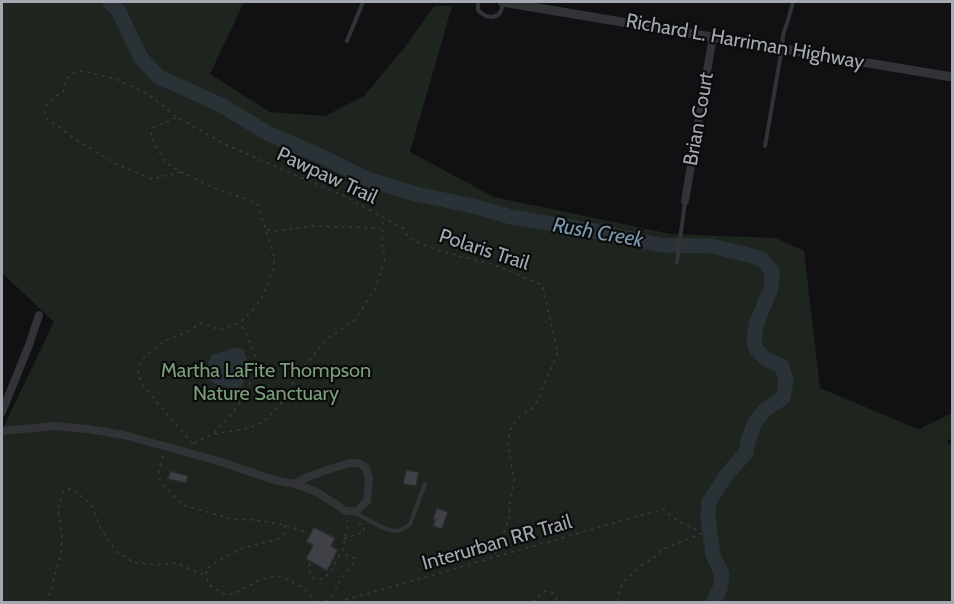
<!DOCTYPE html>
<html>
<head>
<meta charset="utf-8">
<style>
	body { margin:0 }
	#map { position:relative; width:954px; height:604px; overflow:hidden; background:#111113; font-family:Cabin,sans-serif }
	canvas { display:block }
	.frame { position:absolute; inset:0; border:3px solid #a3a8b3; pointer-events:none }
</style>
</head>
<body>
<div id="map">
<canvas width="954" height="604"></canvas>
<div class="frame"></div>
</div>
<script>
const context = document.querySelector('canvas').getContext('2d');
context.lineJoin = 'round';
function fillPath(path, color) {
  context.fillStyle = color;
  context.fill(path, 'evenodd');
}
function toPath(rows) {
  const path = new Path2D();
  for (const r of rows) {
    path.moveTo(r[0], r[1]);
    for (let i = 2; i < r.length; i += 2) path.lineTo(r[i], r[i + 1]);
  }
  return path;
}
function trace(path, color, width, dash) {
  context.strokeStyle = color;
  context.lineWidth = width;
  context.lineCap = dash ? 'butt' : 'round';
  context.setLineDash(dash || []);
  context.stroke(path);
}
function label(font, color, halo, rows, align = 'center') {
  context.font = font + ' Cabin,sans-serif';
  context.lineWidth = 4.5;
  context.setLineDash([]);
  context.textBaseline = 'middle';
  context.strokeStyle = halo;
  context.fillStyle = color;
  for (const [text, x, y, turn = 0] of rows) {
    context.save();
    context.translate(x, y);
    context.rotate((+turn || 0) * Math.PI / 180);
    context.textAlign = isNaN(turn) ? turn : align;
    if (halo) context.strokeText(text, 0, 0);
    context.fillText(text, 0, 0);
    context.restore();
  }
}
const green = toPath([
	[2,2,244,2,210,74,270,112,325,116,364,96,405,47,434,6,452,6,410,152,494,197,671,234,776,238,804,251,820,388,920,430,925,426,952,413,952,437,947,442,952,444,952,602,2,602,2,430,54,322,2,273]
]);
const water = toPath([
	[234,348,243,349,247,360,249,370,239,392,215,384,202,376,212,355]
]);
const river = toPath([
	[110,2,118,10,141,58,159,77,221,105,267,133,325,158,367,179,412,193,477,207,511,217,605,233,660,245,711,246,753,256,763,260,772,272,771,288,756,325,754,342,757,350,767,360,782,366,786,381,783,398,766,409,755,422,748,441,746,453,727,474,709,502,708,518,713,555,722,574,720,589,713,602]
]);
const building = toPath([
	[406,470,419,472,416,486,403,484,406,470],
	[170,471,188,476,186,483,168,479,170,471],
	[437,508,448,512,442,529,433,526,435,520,433,519,437,508],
	[314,527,335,538,331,546,338,550,327,571,306,559,313,545,306,542,314,527]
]);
const path = toPath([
	[176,118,152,128,151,138,166,163,181,172,216,189,247,199,258,205,274,256,274,268,261,299,251,312,239,323,220,330,202,323,187,332,164,341,146,356,141,362,138,373,143,386,193,444],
	[181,172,152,179,116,164,75,139,53,123,44,116,46,106,56,96,63,92,66,80,74,72,85,71,118,80,148,94,177,117,224,144,344,196,404,229,409,239,440,251,495,265,542,285,558,352,535,406,518,418,510,430,508,443,514,482,509,506,510,516,494,558],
	[267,230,277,231,312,226,381,228],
	[214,433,230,416,244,396,257,367,255,354,244,329,239,323],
	[194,443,214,434,240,430,252,427,263,422,280,405,299,372,327,339,355,320,375,289,381,271,385,258,382,244,383,218],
	[163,456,159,470,159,477,163,485,183,505,231,519,255,520,285,525,308,533],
	[285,525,284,533,278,539,243,548,221,559,206,569,208,584,223,594,234,594,259,580,279,576,304,588,316,602],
	[344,539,364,532,364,527,357,521],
	[310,563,309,567,310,572,314,579,321,579,330,573,343,549,348,520],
	[558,601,571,602],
	[44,602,50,593,61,553,62,537,58,509,63,492,71,488,91,504,101,529,117,552,133,562,156,565,176,563,207,576],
	[326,602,333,595,341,579,355,561,354,558,342,553],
	[338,602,663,509,676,520,695,529,700,534,708,531],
	[533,602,542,592,547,591,553,593,556,597,557,602],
	[618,602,618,595,623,582,642,565,658,555,661,550,700,534]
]);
const service = toPath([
	[478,2,478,10,481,13,486,16,492,17,498,15,501,11,503,4],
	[347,41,363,2],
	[765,146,782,48,783,35,788,20,793,2],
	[677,262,685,202],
	[355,513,385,529,398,531,405,528,410,524,425,484]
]);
const minor = toPath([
	[685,201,713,36],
	[2,412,29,345,39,315],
	[2,431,55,426,88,429,124,435,218,461,274,480,295,484,317,492,346,511,357,511,367,501,369,478,366,468,359,463,350,463,336,467,307,477,295,484]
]);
const tertiary = toPath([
	[502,2,952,77]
]);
const streetNames = [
	["Richard L. Harriman Highway",745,42,10],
	["Brian Court",699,119,-80],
	["Pawpaw Trail",327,176,25],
	["Polaris Trail",484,250,18],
	["Interurban RR Trail",497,543,-16]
];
const parkNames = [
	["Martha LaFite Thompson",266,371],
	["Nature Sanctuary",266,394]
];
const waterNames = [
	["Rush Creek",598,233,10]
];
fillPath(green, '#1d251e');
fillPath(water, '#2a3238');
trace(river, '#2a3238', 15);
fillPath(building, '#404146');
trace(building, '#2b2b2f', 1.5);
trace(path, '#383a3e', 1.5, [3, 4.5]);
trace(service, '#323337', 4);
trace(minor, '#323337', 8);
trace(tertiary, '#323337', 9);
label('20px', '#a3a8b3', '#0c0c0d', streetNames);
label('20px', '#7a9e7a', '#0c0c0d', parkNames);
label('italic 21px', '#7a98ae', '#0c0c0d', waterNames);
</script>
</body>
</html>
